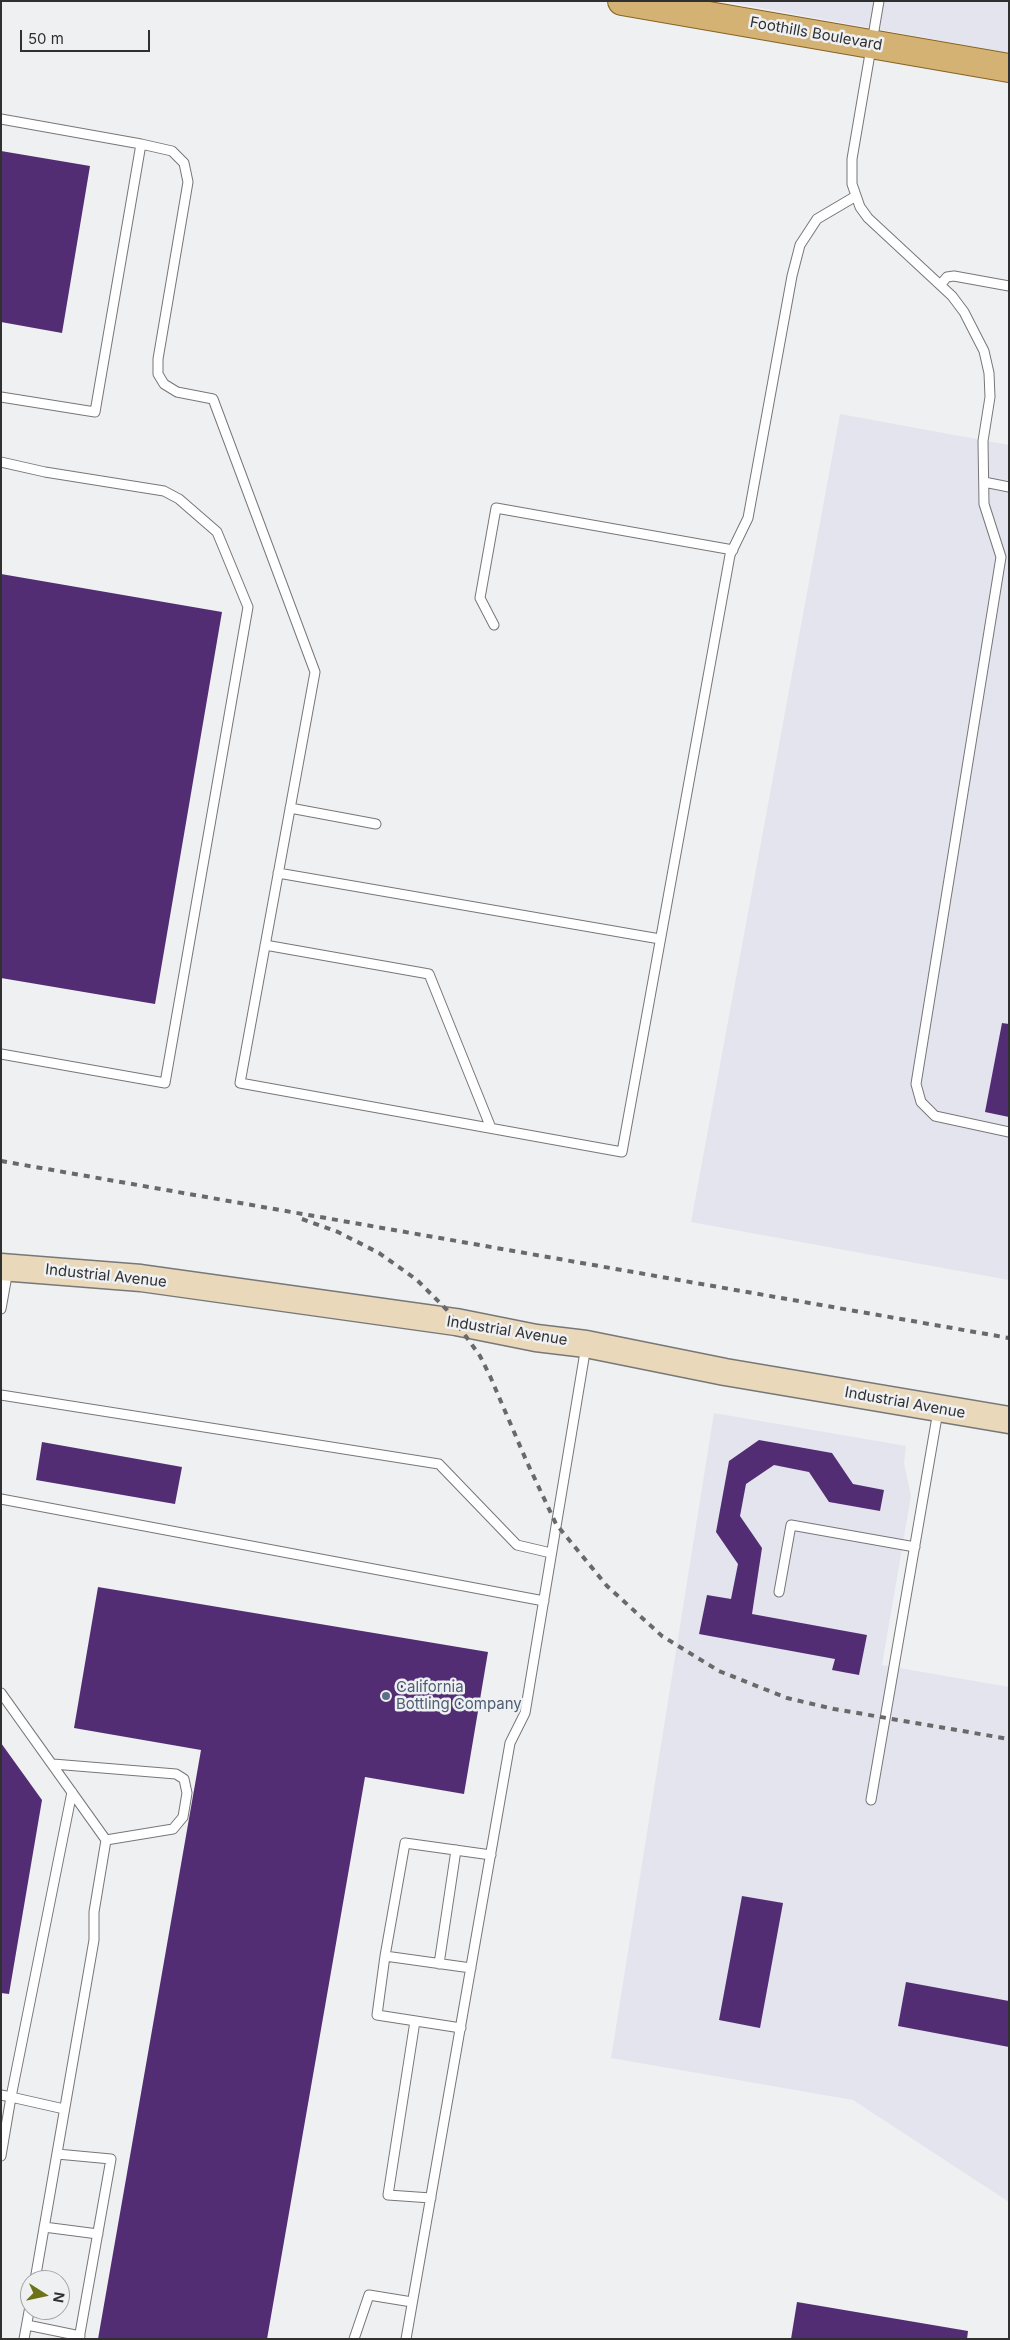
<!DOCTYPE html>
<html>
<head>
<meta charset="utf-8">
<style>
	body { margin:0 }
	#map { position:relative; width:1010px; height:2340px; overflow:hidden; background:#eff0f2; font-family:Inter,sans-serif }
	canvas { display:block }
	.frame { position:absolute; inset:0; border:2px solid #303031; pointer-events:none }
	.north { position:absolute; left:20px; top:2270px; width:50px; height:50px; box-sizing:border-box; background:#eff0f2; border:1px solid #a3a3a5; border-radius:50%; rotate:100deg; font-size:14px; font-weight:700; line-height:20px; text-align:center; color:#303031 }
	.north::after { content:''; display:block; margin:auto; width:18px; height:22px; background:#6d7219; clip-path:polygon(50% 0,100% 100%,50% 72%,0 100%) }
	.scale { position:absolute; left:20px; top:30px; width:130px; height:22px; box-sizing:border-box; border:2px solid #303031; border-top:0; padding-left:6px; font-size:15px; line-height:18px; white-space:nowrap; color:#303031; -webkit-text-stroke:4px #eff0f2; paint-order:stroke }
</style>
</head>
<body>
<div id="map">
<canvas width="1010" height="2340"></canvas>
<div class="frame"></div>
<div class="north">N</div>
<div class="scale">50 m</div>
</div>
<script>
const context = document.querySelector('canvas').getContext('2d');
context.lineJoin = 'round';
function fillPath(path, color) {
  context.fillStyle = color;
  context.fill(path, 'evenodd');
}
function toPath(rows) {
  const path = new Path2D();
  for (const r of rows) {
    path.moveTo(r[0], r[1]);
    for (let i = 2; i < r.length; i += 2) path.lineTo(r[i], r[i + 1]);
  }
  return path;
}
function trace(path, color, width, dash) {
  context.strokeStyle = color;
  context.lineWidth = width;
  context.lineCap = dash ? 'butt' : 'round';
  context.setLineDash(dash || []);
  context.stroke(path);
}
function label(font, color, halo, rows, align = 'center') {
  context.font = font + ' Inter,sans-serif';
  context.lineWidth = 5;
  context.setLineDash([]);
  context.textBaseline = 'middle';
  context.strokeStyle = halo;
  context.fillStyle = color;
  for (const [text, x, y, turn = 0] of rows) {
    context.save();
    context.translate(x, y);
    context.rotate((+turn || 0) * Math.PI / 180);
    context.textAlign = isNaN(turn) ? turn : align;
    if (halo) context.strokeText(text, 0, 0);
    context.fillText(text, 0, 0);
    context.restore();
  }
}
const built = toPath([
	[722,1,1009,1,1009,53],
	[840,414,1009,445,1009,1280,691,1222],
	[714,1413,906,1446,904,1463,911,1496,882,1665,1009,1687,1009,2202,853,2100,611,2058]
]);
const building = toPath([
	[1,151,90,166,62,333,1,322],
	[1,574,222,612,155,1004,1,978],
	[1002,1023,1009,1024,1009,1117,985,1112],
	[759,1440,832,1453,853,1484,884,1490,880,1511,829,1502,809,1472,774,1465,746,1484,740,1516,762,1548,752,1614,867,1635,859,1675,832,1670,835,1659,699,1634,707,1595,731,1599,738,1564,716,1532,729,1461],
	[42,1442,182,1467,175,1504,36,1480],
	[98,1587,488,1652,464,1794,365,1777,267,2339,98,2339,201,1750,74,1728],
	[1,1743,42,1800,9,1994,1,1993],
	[742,1896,783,1903,760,2028,719,2020],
	[906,1982,1009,2001,1009,2047,898,2026],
	[797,2302,968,2331,967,2339,791,2339]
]);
const lane = toPath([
	[879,1,852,159,852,184,860,207,868,218,952,296,964,312,984,351,989,373,990,397,983,441,984,504,1001,557,916,1084,921,1102,935,1116,1009,1132],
	[1,119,141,144,95,412,1,397],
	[141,144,172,151,184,163,188,182,158,359,158,374,164,384,177,392,213,399,315,672,240,1083,622,1152,730,555,748,518,792,276,800,245,817,219,856,196],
	[941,284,947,277,954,276,1009,286],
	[1,462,45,472,164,491,179,499,217,532,248,607,165,1083,1,1054],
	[984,482,1009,487],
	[494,625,480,598,496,508,733,550],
	[290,808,376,824],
	[278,873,660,939],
	[265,945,429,974,491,1128],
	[1,1309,8,1270],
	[1,1395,439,1464,517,1545,551,1553],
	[1,1499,544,1601],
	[779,1592,791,1525,915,1547],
	[1,1693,106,1840,94,1912,94,1940,35,2280],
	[53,1764,176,1774,184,1779,187,1793,183,1817,173,1829,106,1840],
	[871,1800,938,1411],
	[385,1956,377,2015,461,2028],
	[439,1964,456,1850],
	[471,1968,385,1956,405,1843,491,1855],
	[415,2021,388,2195,431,2198],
	[1,2095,11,2097,72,1792],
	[57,2154,111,2159,79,2339],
	[1,2156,11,2097,64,2109],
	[44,2227,98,2234],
	[27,2325,80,2336],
	[24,2339,30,2306],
	[354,2339,369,2295,412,2302],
	[406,2339,510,1743,525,1713,586,1346]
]);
const secondary = toPath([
	[1,1267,141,1278,456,1322,536,1338,586,1344,725,1372,1009,1420]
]);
const primary = toPath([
	[622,1,1009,68]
]);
const rail = toPath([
	[1,1161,1009,1338],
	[302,1219,338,1232,379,1253,417,1280,447,1310,480,1356,490,1376,526,1460,556,1524,607,1586,662,1636,719,1671,787,1698,834,1709,1009,1739]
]);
const markers = [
	[386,1696,5,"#5c6f8a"]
];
const streetNames = [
	["Foothills Boulevard",816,34,10],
	["Industrial Avenue",106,1276,6],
	["Industrial Avenue",507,1331,9],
	["Industrial Avenue",905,1403,10]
];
const serviceNames = [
	["California",396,1687],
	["Bottling Company",396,1704]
];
fillPath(built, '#e3e4ee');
fillPath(building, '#532d74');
trace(lane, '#777779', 11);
trace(secondary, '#777779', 29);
trace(primary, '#876321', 30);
trace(lane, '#fff', 9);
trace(secondary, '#e9d9ba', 26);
trace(primary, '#d3b274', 28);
trace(rail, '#69696a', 4, [6, 6]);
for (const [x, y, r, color] of markers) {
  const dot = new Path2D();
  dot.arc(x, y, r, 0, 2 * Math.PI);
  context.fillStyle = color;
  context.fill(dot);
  trace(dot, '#eff0f2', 2);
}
label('15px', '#303031', '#eff0f2', streetNames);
label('15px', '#4e5e75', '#eff0f2', serviceNames, 'left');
</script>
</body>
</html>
